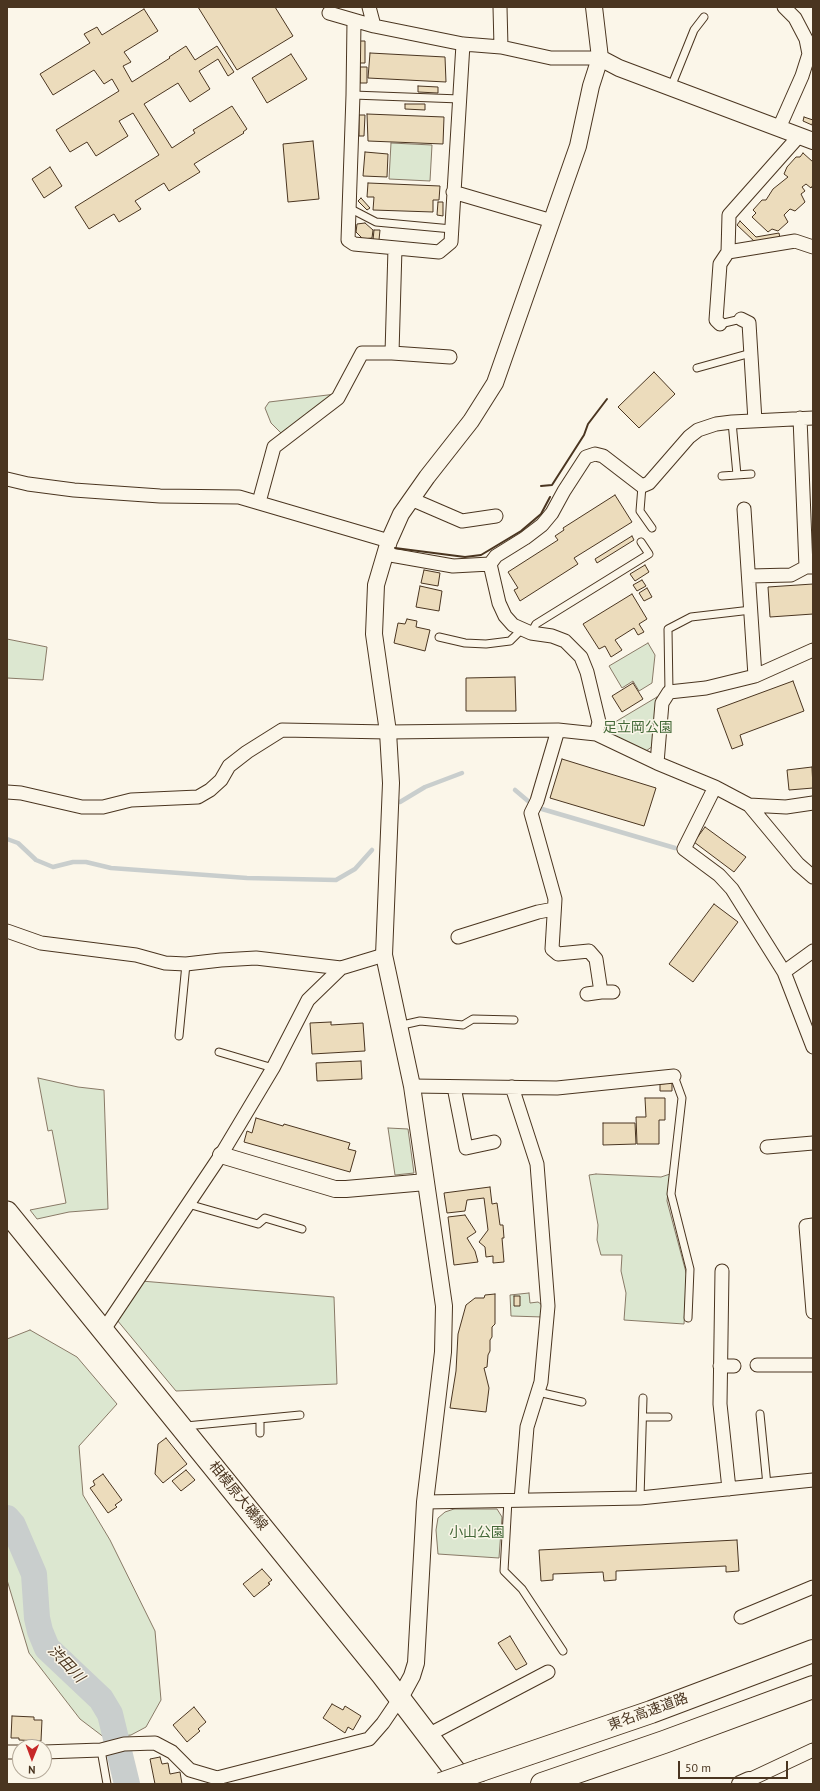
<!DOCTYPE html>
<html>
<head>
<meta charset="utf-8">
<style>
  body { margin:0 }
  #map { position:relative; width:820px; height:1791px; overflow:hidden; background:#fbf6e9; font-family:"PT Sans",sans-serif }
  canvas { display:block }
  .frame { position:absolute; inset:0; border:8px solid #4a3520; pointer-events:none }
  .north { position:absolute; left:12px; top:1739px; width:40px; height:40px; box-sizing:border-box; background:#fbf6e9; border:1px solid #b4a999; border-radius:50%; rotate:181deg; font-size:11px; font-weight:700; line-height:16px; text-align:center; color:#4a3520 }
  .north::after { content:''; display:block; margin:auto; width:14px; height:18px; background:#c62828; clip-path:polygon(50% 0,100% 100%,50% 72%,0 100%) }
  .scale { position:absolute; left:678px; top:1761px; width:110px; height:18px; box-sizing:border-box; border:2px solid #4a3520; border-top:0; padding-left:5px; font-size:12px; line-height:14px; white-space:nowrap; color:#4a3520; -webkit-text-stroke:3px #fbf6e9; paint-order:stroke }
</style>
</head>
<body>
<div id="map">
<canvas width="820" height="1791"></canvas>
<div class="frame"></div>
<div class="north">N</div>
<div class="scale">50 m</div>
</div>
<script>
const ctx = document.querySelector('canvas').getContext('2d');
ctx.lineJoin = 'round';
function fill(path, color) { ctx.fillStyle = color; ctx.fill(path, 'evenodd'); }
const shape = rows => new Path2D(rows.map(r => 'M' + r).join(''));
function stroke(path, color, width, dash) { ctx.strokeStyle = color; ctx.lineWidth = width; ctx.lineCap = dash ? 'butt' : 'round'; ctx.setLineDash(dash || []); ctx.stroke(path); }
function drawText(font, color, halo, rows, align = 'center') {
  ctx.font = font + ' "PT Sans","Noto Sans JP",sans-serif'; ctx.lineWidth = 3; ctx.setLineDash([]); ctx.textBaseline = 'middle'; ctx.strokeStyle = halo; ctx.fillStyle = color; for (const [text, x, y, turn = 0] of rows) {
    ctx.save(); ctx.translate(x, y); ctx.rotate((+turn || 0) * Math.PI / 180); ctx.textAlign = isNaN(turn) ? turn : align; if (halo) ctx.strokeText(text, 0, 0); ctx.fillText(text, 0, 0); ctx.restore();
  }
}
const green = shape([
  [391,143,432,145,430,181,389,179,391,143],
  [336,394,285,437,271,423,265,408,269,402,336,394],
  [7,639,47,647,43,680,7,678,7,639],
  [648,643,655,655,652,683,639,691,633,681,622,688,609,666,648,643],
  [657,697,653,746,646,751,604,731,605,728,657,697],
  [38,1078,78,1087,104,1090,108,1209,69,1212,37,1219,30,1210,66,1203,52,1130,48,1131,38,1078],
  [388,1128,408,1129,414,1173,395,1175,388,1128],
  [596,1174,661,1177,670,1174,667,1201,687,1276,684,1324,624,1320,626,1293,621,1271,622,1255,601,1255,597,1240,598,1225,589,1175,596,1174],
  [141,1281,334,1297,337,1384,176,1391,117,1320,141,1281],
  [529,1293,530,1303,538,1302,541,1304,543,1317,511,1316,510,1295,529,1293],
  [30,1330,77,1357,117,1404,79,1446,83,1495,110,1540,155,1631,161,1700,146,1727,131,1735,105,1738,80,1719,29,1653,7,1580,7,1339,30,1330],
  [454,1509,497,1509,502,1517,499,1558,438,1554,436,1530,438,1518,445,1512,454,1509]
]);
fill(green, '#dce7d0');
stroke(green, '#887966', 1);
stroke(shape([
  [515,790,528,801],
  [400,802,425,787,462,773],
  [542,809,675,848],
  [7,839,18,843,36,860,53,867,73,862,86,862,111,868,247,878,336,880,355,869,372,850]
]), '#c9cecd', 4.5);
stroke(shape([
  [7,1518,13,1525,34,1574,37,1618,40,1631,47,1648,101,1699,110,1714,127,1784]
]), '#c9cecd', 26);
const building = shape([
  [198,7,275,7,293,36,237,70,198,7],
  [144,9,158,31,124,52,131,62,123,66,132,82,170,58,169,57,186,46,195,60,217,46,234,72,228,76,218,59,199,71,210,89,190,102,178,83,144,104,172,148,195,133,193,130,232,106,247,129,243,132,244,133,194,164,200,172,169,191,164,183,135,201,141,209,119,222,114,214,89,229,75,207,159,155,133,113,119,121,128,136,96,156,87,142,70,152,56,130,119,91,112,79,104,84,94,70,53,95,40,74,90,43,84,34,97,27,102,35,144,9],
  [359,41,365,41,365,63,359,63,359,41],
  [370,53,445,57,446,82,368,78,370,53],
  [291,54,307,79,267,103,252,78,291,54],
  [360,67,367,67,367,83,360,83,360,67],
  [418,86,438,87,438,93,418,92,418,86],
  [405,104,425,104,425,110,405,109,405,104],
  [367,114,444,117,443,144,368,141,367,114],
  [359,115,365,115,364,136,359,136,359,115],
  [804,117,813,120,812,125,803,121,804,117],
  [313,141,319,199,288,202,283,144,313,141],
  [365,152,388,154,387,177,363,176,365,152],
  [803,153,813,162,813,185,811,188,806,184,802,187,805,191,801,194,805,202,795,211,790,209,784,215,788,222,778,231,772,229,768,232,752,217,756,213,753,210,762,200,766,200,773,189,788,177,784,174,787,167,796,157,800,157,803,153],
  [50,167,62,186,44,198,32,179,50,167],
  [368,183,440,186,439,200,433,200,433,212,373,210,374,197,367,197,368,183],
  [361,198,370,208,367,210,358,201,361,198],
  [438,202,443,202,443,216,437,215,438,202],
  [740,221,756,237,779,233,780,238,755,242,737,225,740,221],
  [365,223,373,230,372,238,363,239,356,232,357,224,365,223],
  [374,230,380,230,379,240,373,240,374,230],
  [654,372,675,394,639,428,618,407,654,372],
  [615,495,632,522,574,558,578,564,520,601,514,590,518,588,508,572,558,540,555,536,564,530,563,528,615,495],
  [632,536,634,540,597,563,595,559,632,536],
  [645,565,649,572,635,581,630,574,645,565],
  [424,570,440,573,438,586,421,583,424,570],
  [642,580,646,586,637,591,633,585,642,580],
  [813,584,813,614,770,617,768,587,813,584],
  [420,586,442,591,439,611,416,607,420,586],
  [647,588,652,597,644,601,639,593,647,588],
  [632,594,647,619,639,624,644,632,638,635,634,628,615,640,622,650,611,657,605,646,599,649,583,624,632,594],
  [407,619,417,621,416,627,430,630,425,651,394,643,398,623,405,624,407,619],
  [515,677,516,711,466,711,466,678,515,677],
  [793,681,804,711,740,735,743,745,732,749,717,709,793,681],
  [633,683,643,699,622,712,612,696,633,683],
  [562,759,656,788,644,826,550,798,562,759],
  [812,767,813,788,789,790,787,770,812,767],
  [705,827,746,857,734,872,694,842,705,827],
  [714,904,738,922,693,982,669,964,714,904],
  [331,1022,331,1025,363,1023,365,1051,312,1054,310,1023,331,1022],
  [361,1061,362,1079,317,1081,316,1063,361,1061],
  [672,1083,672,1091,660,1091,660,1084,672,1083],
  [645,1098,665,1098,665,1120,659,1120,659,1144,637,1144,636,1117,646,1117,645,1098],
  [256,1118,283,1126,284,1124,350,1143,348,1149,356,1151,350,1172,244,1142,247,1131,252,1133,256,1118],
  [603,1123,635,1123,636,1144,603,1145,603,1123],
  [490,1187,492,1204,497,1203,500,1225,503,1225,504,1238,502,1238,504,1262,493,1263,493,1256,486,1257,485,1247,479,1242,488,1230,484,1198,467,1200,465,1211,447,1213,444,1193,490,1187],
  [465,1215,476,1232,467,1238,475,1251,478,1262,454,1265,448,1217,465,1215],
  [495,1294,495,1324,492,1327,492,1337,490,1340,490,1351,488,1355,487,1367,484,1368,489,1388,486,1412,450,1408,456,1371,458,1334,466,1305,475,1298,484,1298,485,1295,495,1294],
  [514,1296,520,1296,520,1306,514,1306,514,1296],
  [166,1438,187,1464,163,1483,155,1474,158,1444,166,1438],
  [186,1470,195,1480,181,1491,172,1481,186,1470],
  [103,1474,122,1500,115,1505,117,1507,108,1513,90,1488,95,1485,93,1481,103,1474],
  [737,1540,739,1571,726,1572,726,1566,616,1571,616,1580,604,1581,603,1572,553,1574,553,1580,541,1581,539,1550,737,1540],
  [262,1569,272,1580,268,1583,270,1584,254,1597,243,1584,262,1569],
  [510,1636,527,1664,516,1670,498,1643,510,1636],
  [332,1704,343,1710,345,1706,361,1716,353,1730,348,1727,345,1733,323,1718,332,1704],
  [194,1707,206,1722,198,1729,200,1731,187,1742,173,1725,194,1707],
  [12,1716,34,1717,34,1720,42,1720,41,1741,19,1740,19,1738,11,1738,12,1716],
  [160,1757,162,1764,168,1763,170,1774,180,1772,182,1784,155,1784,150,1759,160,1757]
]);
fill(building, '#ecdcbc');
stroke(building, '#4a3520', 1);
const service = shape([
  [671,87,694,30,704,17],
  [353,95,460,99],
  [349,208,376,222,452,229],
  [720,324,741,319],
  [697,368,751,353],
  [732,422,737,475],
  [722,476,751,474],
  [642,486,640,511,652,528],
  [531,633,536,624,649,554,641,542],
  [439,637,465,643,486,644,510,641,521,630],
  [669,692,668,629,691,617,751,610],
  [398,1026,420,1021,463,1025,473,1019,514,1020],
  [179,1036,186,964],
  [219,1052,273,1068],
  [674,1076,682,1098,671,1194,690,1269,688,1318],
  [188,1204,258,1224,265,1218,302,1229],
  [538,1392,582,1402],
  [760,1414,767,1485],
  [643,1417,668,1417],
  [260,1419,260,1433],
  [186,1426,300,1415],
  [640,1498,643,1398],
  [508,1500,504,1571,522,1589,563,1651],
  [101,1750,107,1784]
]);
const minor = shape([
  [369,7,374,26],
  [500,7,501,47],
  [329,13,374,26,463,44,501,47,551,58,600,58],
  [354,21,353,95,348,240,354,244,439,252,451,242,463,44],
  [779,128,802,76,809,54,806,39,795,18,784,7],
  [799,136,729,215,728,252,795,241,813,247],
  [453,192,552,221],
  [741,319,749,323,755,421],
  [720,324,716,320,720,264,728,252],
  [392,353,395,248],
  [800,418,806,567],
  [7,479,28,484,74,490,160,496,239,497,389,541],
  [411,499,462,521,496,516],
  [259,502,274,447,338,398,362,353,392,353,450,357],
  [744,509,755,676],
  [385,554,453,566,490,564],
  [750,576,791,575,806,567,813,567],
  [558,730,537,801,531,813,555,899,552,949,558,954,589,951,596,959,601,992,613,992],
  [596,734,599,722,587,672,581,657,565,641,552,636,531,633,513,625,505,616,499,603,490,564,496,556,525,538,542,525,552,513,564,491,586,457,595,454,603,456,642,486,649,483,689,437,698,430,716,424,732,422,813,418],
  [657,763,662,703,669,692,706,688,755,676,813,650],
  [715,787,684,849,719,875,732,889,784,972,813,1047],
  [7,792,21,793,82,807,103,807,131,800,198,797,210,790,221,780,229,766,247,752,282,730,388,732,558,730,596,734,657,763,715,787,749,805,786,807,813,803],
  [749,805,798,864,813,877],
  [7,931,41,943,136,955,165,963,186,964,221,960,256,958,341,968],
  [458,937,538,912,554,909],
  [784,972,813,951],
  [587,994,601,992],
  [412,1086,557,1088,674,1076],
  [454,1087,466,1148,494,1142],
  [512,1087,537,1164,548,1306,541,1382,527,1427,521,1500],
  [767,1147,813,1143],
  [813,1225,806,1226,813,1312],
  [722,1271,720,1404,729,1489],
  [103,1331,221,1155,273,1068,308,1000,341,968,384,955],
  [757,1365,813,1365],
  [720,1366,734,1366],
  [425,1502,640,1498,813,1480],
  [741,1617,813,1587],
  [428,1735,548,1672],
  [7,1752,20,1752],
  [44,1752,101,1750,124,1744,155,1743,172,1752,190,1770,217,1778,369,1739,383,1723,400,1698],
  [749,1780,813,1750]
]);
const tertiary = shape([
  [600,58,619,68,813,141],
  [221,1155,335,1189,346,1189,426,1182],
  [400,1698,412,1676,416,1663,425,1502,443,1352,444,1306,412,1086,384,955,391,783,388,732,374,634,376,585,389,541,401,514,427,477,471,421,495,383,578,146,591,86,600,58,594,7],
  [740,1784,749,1780]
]);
const primary = shape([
  [7,1212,382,1675,465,1784]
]);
const motorway = shape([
  [481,1770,651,1712,813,1651],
  [542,1784,664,1742,813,1687]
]);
stroke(service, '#4a3520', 9);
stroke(minor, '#4a3520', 15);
stroke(tertiary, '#4a3520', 18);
stroke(primary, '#4a3520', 23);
stroke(motorway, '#4a3520', 24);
stroke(service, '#fbf6e9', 7);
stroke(minor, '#fbf6e9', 13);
stroke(tertiary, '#fbf6e9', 16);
stroke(primary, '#fbf6e9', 21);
stroke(motorway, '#fbf6e9', 22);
const motorwayBridge = shape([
  [441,1784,481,1770]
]);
stroke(motorwayBridge, '#4a3520', 24, []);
stroke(motorwayBridge, '#fbf6e9', 22);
stroke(shape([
  [541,486,552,485,584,435,588,424,607,399],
  [395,548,465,557,481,555,521,531,541,514,550,497]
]), '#4a3520', 2);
drawText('14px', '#436837', '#fbf6e9', [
  ["足立岡公園",638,728],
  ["小山公園",477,1533]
]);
drawText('14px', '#4a3520', '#fbf6e9', [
  ["相模原大磯線",238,1496,51],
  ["東名高速道路",648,1712,-20]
]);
drawText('italic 15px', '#4a3520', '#fbf6e9', [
  ["渋田川",66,1664,46]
]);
</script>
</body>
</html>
